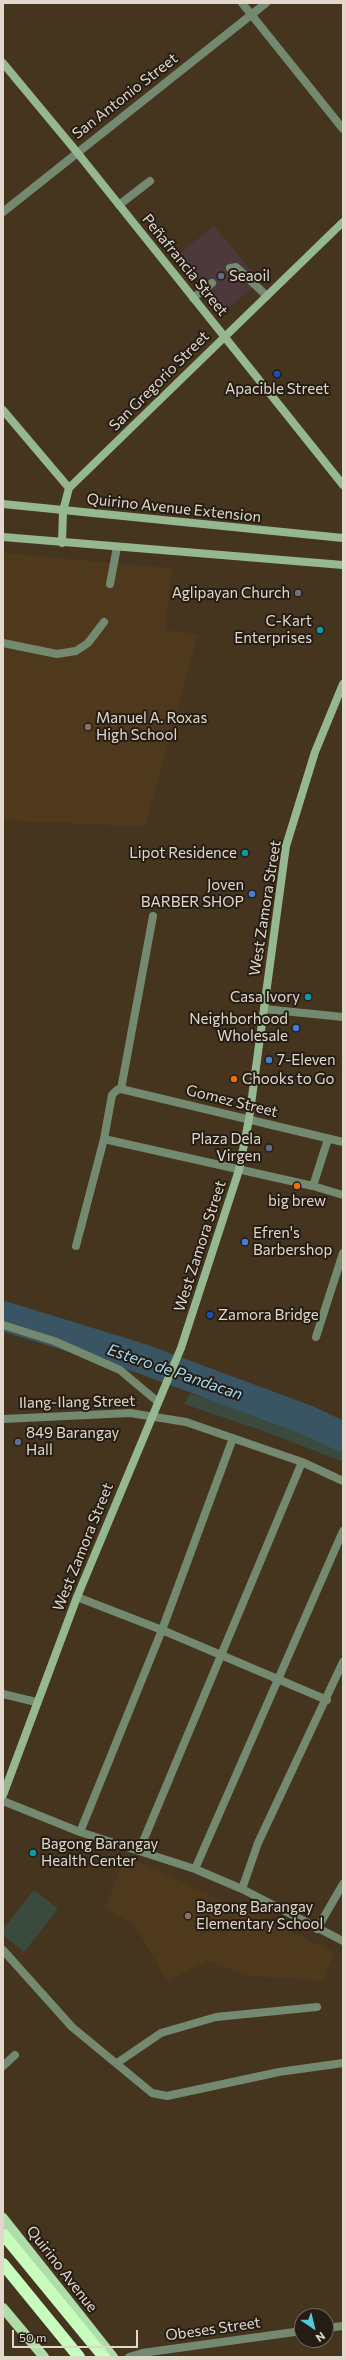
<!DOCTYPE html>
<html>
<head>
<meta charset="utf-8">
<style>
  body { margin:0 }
  #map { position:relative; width:346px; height:2360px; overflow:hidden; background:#45341e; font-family:Commissioner,sans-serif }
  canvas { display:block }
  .frame { position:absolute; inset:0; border:4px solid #e1d7ca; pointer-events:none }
  .north { position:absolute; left:294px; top:2308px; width:40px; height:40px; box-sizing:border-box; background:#251d13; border:1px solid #70675c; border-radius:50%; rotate:145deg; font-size:11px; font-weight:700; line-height:16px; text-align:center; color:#e1d7ca }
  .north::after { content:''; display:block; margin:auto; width:14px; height:18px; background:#53cadc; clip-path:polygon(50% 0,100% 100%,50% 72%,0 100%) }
  .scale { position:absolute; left:12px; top:2330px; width:126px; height:18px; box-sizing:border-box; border:2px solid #e1d7ca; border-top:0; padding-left:5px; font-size:12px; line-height:14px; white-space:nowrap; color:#e1d7ca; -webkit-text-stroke:3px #251d13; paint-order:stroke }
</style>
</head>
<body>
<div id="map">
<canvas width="346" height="2360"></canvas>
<div class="frame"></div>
<div class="north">N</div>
<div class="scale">50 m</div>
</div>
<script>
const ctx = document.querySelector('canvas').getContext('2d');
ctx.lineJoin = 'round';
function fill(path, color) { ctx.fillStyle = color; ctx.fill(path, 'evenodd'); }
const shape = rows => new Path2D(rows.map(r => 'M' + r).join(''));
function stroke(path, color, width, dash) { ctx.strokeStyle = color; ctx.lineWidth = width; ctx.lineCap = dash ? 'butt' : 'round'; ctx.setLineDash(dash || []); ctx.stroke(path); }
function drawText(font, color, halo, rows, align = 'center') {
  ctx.font = font + ' Commissioner,sans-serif'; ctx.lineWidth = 4; ctx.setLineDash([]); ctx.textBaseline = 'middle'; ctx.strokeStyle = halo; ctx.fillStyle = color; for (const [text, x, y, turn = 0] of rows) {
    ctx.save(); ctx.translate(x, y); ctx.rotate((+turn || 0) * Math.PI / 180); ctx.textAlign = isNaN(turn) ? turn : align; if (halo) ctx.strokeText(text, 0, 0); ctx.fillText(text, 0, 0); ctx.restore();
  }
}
fill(shape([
  [214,226,260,281,225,311,178,255]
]), '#4d383c');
fill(shape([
  [3,553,172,568,165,630,198,634,145,827,3,820],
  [125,1856,335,1952,322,1981,246,1976,207,1960,167,1981,134,1924,105,1908]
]), '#4e391c');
fill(shape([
  [190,1394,248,1409,343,1449,343,1462,269,1433,184,1404],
  [34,1890,58,1909,24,1952,3,1935,3,1929]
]), '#3a4a3f');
stroke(shape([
  [3,1316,140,1358,307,1420,343,1437]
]), '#395462', 30);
stroke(shape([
  [119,205,150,181],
  [230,268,236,267,267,296],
  [193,298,212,283],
  [110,584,117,547],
  [3,643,57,654,76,651,88,643,104,622],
  [264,1009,343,1017],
  [121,1089,153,916],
  [313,1186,328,1139],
  [316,1337,343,1253],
  [3,1950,11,1959]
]), '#748a70', 8);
stroke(shape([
  [242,3,343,129],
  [3,212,266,3],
  [104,1139,313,1186,343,1195],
  [76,1246,104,1139,112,1095,117,1090,121,1089,343,1142],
  [3,1325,54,1341,120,1370,158,1402],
  [3,1419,130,1413,186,1422,302,1462,343,1481],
  [77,1597,162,1630,327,1700],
  [3,1694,36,1702],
  [3,1801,80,1832,195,1869,242,1889,343,1941],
  [80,1832,162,1630,233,1438],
  [139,1851,302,1462],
  [195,1869,343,1531],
  [242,1889,258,1843,343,1662],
  [317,1929,343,1884],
  [11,1959,72,2027,152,2093,167,2096,279,2072,343,2063],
  [117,2063,161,2033,216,2017,317,2007],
  [3,2066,15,2055],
  [326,2328,343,2326],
  [129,2357,142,2353,302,2331]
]), '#748a70', 8);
stroke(shape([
  [3,63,76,151,343,485],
  [3,410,69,488],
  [3,504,343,538],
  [3,537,343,565],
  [62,543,63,511,69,488,343,222],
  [3,1795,77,1597,181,1348,239,1170,249,1119,286,846,315,752,343,684]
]), '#96b890', 8);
stroke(shape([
  [3,2218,113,2357],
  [3,2308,44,2357]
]), '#afdca8', 10);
stroke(shape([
  [3,2234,104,2357],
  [3,2264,79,2357]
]), '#c7fcbd', 12);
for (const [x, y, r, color] of [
  [221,276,4,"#5c6f8a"],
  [277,374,4,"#1a4fb4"],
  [298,593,4,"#6b7280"],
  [320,630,4,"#0f9aa8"],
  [88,727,4,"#8d6e63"],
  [245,853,4,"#0f9aa8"],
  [252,894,4,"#3f7fe0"],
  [308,997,4,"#0f9aa8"],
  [296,1028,4,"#3f7fe0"],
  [269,1060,4,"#3f7fe0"],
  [234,1079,4,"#e8710a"],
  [269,1148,4,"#5c6f8a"],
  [297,1186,4,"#e8710a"],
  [245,1242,4,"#3f7fe0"],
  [210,1315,4,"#1a4fb4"],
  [18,1442,4,"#5c6f8a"],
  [33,1853,4,"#0f9aa8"],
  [188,1916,4,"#8d6e63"]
]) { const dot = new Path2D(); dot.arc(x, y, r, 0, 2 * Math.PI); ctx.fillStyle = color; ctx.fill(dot); stroke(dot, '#251d13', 1.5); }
drawText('15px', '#e1d7ca', '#251d13', [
  ["San Antonio Street",125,96,-38],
  ["Peñafrancia Street",185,265,51],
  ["San Gregorio Street",159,381,-45],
  ["Quirino Avenue Extension",174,508,6],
  ["West Zamora Street",265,908,-81],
  ["Gomez Street",232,1101,14],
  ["West Zamora Street",200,1246,-72],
  ["Ilang-Ilang Street",77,1402,-1],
  ["West Zamora Street",83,1547,-68],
  ["Quirino Avenue",62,2269,52],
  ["Obeses Street",213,2329,-8]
]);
drawText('15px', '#e1d7ca', '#251d13', [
  ["Seaoil",229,276],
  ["Apacible Street",277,389,"center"],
  ["Aglipayan Church",290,593,"right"],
  ["C-Kart",312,621,"right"],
  ["Enterprises",312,638,"right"],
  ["Manuel A. Roxas",96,718],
  ["High School",96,735],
  ["Lipot Residence",237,853,"right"],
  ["Joven",244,885,"right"],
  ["BARBER SHOP",244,902,"right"],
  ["Casa Ivory",300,997,"right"],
  ["Neighborhood",288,1019,"right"],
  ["Wholesale",288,1036,"right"],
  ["7-Eleven",277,1060],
  ["Chooks to Go",242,1079],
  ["Plaza Dela",261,1139,"right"],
  ["Virgen",261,1156,"right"],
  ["big brew",297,1201,"center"],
  ["Efren's",253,1233],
  ["Barbershop",253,1250],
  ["Zamora Bridge",218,1315],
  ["849 Barangay",26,1433],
  ["Hall",26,1450],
  ["Bagong Barangay",41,1844],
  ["Health Center",41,1861],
  ["Bagong Barangay",196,1907],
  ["Elementary School",196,1924]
], 'left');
drawText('italic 16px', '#a1d9f6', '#251d13', [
  ["Estero de Pandacan",175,1372,19]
]);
</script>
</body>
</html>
